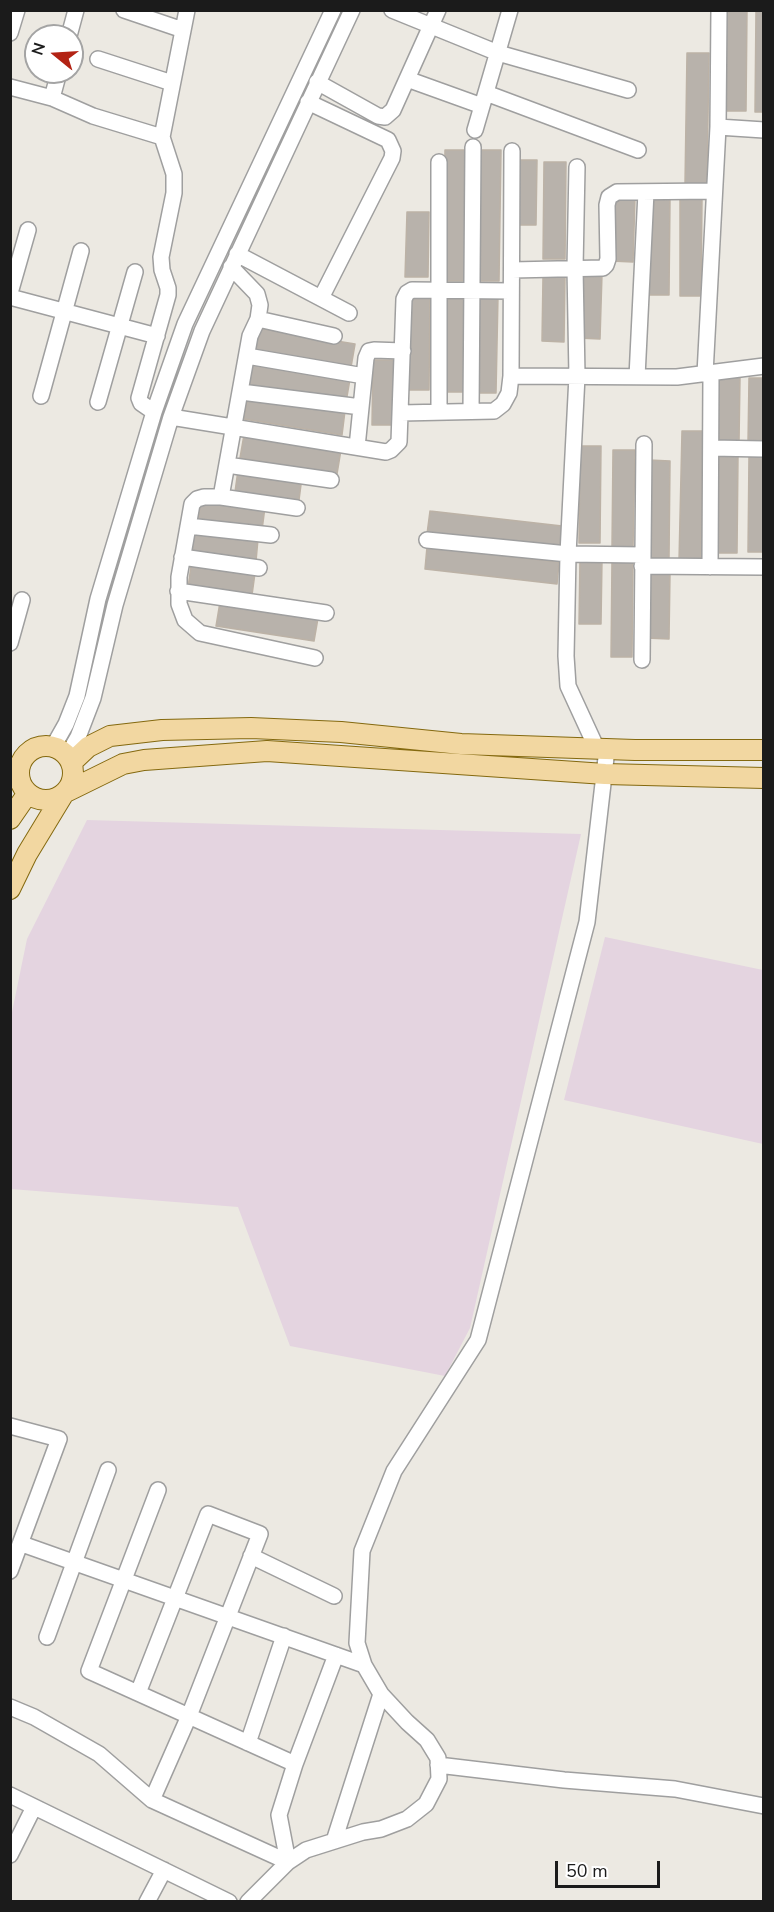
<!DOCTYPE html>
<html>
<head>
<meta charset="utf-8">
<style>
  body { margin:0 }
  #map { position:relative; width:774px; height:1912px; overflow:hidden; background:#ece9e2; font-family:"Nunito Sans",sans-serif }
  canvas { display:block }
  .frame { position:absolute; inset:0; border:12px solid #1b1b1b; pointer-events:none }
  .north { position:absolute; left:24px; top:24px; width:60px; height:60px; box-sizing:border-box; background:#fff; border:2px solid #a4a4a4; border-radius:50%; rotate:288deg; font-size:16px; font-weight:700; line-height:24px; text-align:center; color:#1b1b1b }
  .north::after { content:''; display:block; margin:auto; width:21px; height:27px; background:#b32314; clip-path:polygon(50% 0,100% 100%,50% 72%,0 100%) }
  .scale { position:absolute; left:555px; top:1861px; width:105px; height:27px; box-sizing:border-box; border:3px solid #1b1b1b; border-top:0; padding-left:8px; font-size:18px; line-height:21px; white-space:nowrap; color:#1b1b1b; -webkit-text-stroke:4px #fff; paint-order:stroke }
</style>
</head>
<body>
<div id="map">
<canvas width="774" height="1912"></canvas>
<div class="frame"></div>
<div class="north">N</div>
<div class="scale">50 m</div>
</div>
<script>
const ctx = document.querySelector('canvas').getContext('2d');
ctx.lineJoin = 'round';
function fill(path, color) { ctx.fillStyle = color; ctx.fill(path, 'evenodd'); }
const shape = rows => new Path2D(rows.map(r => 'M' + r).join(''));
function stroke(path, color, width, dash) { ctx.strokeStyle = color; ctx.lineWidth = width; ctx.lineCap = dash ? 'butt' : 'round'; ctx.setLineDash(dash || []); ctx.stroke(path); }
fill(shape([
  [87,820,581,834,470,1328,445,1376,290,1346,238,1207,11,1189,11,1017,27,939],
  [605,937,763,970,763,1144,564,1100]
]), '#e4d4e0');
const building = shape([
  [725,10,747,10,746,111,724,111,725,10],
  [756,10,764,10,764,112,755,112,756,10],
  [687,53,709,53,707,184,685,184,687,53],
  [445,150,467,150,465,281,443,281,445,150],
  [479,150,501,150,499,281,477,281,479,150],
  [515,160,537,160,536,225,514,225,515,160],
  [544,162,566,162,565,259,543,259,544,162],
  [612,196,635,197,633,262,611,261,612,196],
  [648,198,670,198,669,295,647,295,648,198],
  [680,199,702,199,701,296,680,296,680,199],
  [407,212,429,212,428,277,405,277,407,212],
  [579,273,602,274,600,339,578,338,579,273],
  [543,277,565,277,564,342,542,341,543,277],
  [409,293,430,293,429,390,408,390,409,293],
  [443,294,465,295,464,392,443,392,443,294],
  [476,296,498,296,496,393,475,393,476,296],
  [257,328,355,344,351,367,253,352,257,328],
  [373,360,396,360,394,425,372,425,373,360],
  [253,363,350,379,346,402,249,387,253,363],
  [718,377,740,377,739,442,717,442,718,377],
  [749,378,764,378,764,443,748,443,749,378],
  [248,396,345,411,342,435,244,419,248,396],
  [682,431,703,431,701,562,679,561,682,431],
  [244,435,341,450,337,474,240,458,244,435],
  [580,446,601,446,600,543,579,543,580,446],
  [613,450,635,450,633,547,612,547,613,450],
  [749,455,764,455,764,552,748,552,749,455],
  [717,456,738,456,737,553,716,553,717,456],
  [649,460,670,461,669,558,648,558,649,460],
  [238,470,302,477,299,500,235,492,238,470],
  [201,500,265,507,262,530,198,522,201,500],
  [430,511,562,526,560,548,427,534,430,511],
  [194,531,258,539,256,561,192,553,194,531],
  [427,547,559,562,557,584,425,569,427,547],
  [580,559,602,559,601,624,579,624,580,559],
  [612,560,633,560,632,657,611,657,612,560],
  [191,566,255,573,252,595,188,588,191,566],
  [648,573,670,573,669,639,646,638,648,573],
  [220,602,318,618,314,641,216,626,220,602]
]);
fill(building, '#b8b2ab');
stroke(building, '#bcb2a6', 1.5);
const minor = shape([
  [124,10,183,30],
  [392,10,498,53,628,90],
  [10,33,17,10],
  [69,36,76,10],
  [98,59,172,83],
  [407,79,482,106],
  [317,82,378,116,385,117,393,110,438,10],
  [10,87,52,98,93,116,162,137,187,10],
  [486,93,638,150],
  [52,98,59,72],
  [308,102,388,140,393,151,392,158,321,298],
  [718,127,764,130],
  [475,130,510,10],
  [577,167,575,268,577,376,568,554,566,656,568,686,597,749],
  [237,254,349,313],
  [512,270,603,268,606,265,608,259,607,205,609,197,617,192,714,191],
  [10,293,28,230],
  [10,297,157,336],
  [258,319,334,336],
  [247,356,364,376],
  [705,374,718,127,719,10],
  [511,376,677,377,764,366],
  [637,377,646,192],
  [241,392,361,407],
  [41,396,81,251],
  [98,402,135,272],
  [471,411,473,147],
  [154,412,141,403,139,398,168,295,168,288,162,270,161,257,174,193,174,174,162,137],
  [439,412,439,162],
  [401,413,494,411,503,404,509,393,511,376,512,151],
  [171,417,386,452,391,450,399,442,404,299,407,293,412,290,511,291],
  [357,447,366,358,369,351,374,350,403,351],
  [711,448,764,449],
  [227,465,331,480],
  [221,497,250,336,258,319,260,305,257,294,231,267],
  [297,508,221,497,204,497,197,499,192,504,179,577,179,604,185,620,200,633,315,658],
  [188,526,271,535],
  [427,540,568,554,643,555],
  [182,557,259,568],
  [642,566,764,567],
  [710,567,711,374],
  [178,591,326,613],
  [10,643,22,600],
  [642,660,644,444],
  [53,747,66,724,77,696,98,599,154,412,185,324,333,10],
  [67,756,78,737,93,698,115,605,171,417,202,331,352,10],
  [10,1426,59,1439,10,1571],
  [158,1490,89,1671,295,1764],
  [22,1544,364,1665],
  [251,1556,334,1596],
  [47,1637,108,1470],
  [138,1693,208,1514,260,1534,189,1716,152,1800],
  [10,1707,34,1717,99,1754,152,1800,288,1862],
  [248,1743,284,1636],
  [438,1765,564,1780,675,1789,764,1806],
  [10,1795,229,1902],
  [334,1841,381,1694],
  [10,1855,34,1807],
  [288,1862,279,1815,295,1764,336,1655],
  [147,1902,164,1870],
  [248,1902,288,1862,306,1850,363,1832,381,1829,407,1819,426,1804,439,1779,438,1758,427,1740,407,1722,381,1694,364,1665,357,1643,362,1551,394,1471,478,1340,587,922,607,749]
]);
const major = shape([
  '19 773a27 27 0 1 1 54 0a27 27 0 1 1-54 0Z',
  [71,763,88,747,110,736,162,730,251,728,341,732,461,744,635,750,764,750],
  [10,819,28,793],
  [10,889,27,854,64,793,123,764,144,760,267,751,605,774,764,778]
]);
stroke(minor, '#9f9f9f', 18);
stroke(major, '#84690f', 22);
stroke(minor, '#fff', 15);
stroke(major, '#f2d7a1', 20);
</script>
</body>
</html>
